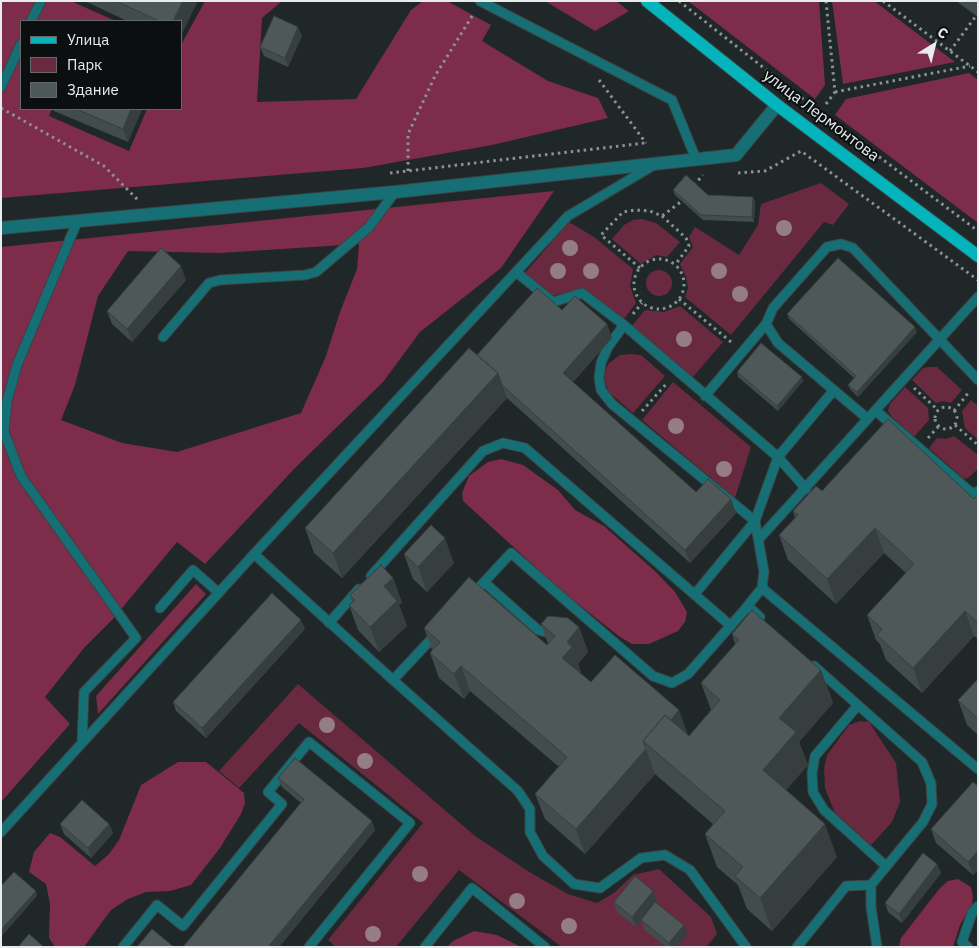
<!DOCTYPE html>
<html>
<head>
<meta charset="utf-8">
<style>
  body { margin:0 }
  #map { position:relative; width:979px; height:948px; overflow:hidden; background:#1f2728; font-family:"IBM Plex Sans",sans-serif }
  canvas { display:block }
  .frame { position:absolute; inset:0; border:2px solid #e7eded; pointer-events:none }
  .legend { position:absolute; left:20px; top:20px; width:162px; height:90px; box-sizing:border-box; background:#0c0f10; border:1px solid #646868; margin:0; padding:6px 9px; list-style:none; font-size:15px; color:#e7eded }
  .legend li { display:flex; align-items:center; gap:10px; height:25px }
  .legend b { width:25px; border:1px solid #646868 }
  .north { position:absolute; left:909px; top:20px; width:50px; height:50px; -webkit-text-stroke:4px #0c0f10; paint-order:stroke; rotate:36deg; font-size:14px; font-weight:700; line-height:20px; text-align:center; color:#e7eded }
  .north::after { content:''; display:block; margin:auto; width:18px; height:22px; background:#e7eded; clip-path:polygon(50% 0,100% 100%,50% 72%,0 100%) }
</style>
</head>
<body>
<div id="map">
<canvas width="979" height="948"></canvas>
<div class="frame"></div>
<ul class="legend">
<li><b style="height:6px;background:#04b4bc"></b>Улица</li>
<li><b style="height:14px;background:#692a3f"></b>Парк</li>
<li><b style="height:14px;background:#4e5858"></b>Здание</li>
</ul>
<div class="north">С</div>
</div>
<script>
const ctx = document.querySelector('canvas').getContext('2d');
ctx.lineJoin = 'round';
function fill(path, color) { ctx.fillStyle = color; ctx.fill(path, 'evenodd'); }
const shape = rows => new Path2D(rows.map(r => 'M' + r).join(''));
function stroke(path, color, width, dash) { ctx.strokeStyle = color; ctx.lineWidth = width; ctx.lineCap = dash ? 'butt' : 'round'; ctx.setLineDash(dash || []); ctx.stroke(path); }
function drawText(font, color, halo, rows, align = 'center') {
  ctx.font = font + ' "IBM Plex Sans",sans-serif'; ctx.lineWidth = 4; ctx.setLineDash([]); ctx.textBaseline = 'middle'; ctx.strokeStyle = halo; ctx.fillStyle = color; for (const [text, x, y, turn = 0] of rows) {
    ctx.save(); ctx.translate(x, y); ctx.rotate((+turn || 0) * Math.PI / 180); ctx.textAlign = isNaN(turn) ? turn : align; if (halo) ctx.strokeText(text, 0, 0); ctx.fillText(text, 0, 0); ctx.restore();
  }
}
fill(shape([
  [821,183,849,204,833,225,824,222,731,335,685,297,688,288,686,277,680,264,693,247,689,237,695,227,739,255,758,225,761,204],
  [642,219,656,223,680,242,667,257,656,255,641,264,612,239,624,225,633,220],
  [569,222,594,237,633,269,630,286,636,303,623,320,579,290,550,296,525,273],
  '646 283a13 13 0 1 1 26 0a13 13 0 1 1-26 0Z',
  [680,306,723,342,692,378,631,327,645,310,664,312],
  [631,354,641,355,665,376,633,413,610,393,606,386,604,374,608,364,620,355],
  [930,367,937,367,962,390,951,403,943,401,936,403,912,380,923,368],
  [673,382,751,447,735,498,642,420],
  [905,387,928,408,929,420,914,437,893,418,888,411,890,404],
  [971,400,978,406,978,440,965,428,962,411],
  [954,436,978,455,978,469,968,478,964,479,929,448,937,438,946,439],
  [298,684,475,836,531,873,568,894,597,903,614,893,633,875,659,869,711,917,717,934,706,947,562,947,459,870,396,947,336,947,328,940,423,823,299,723,239,788,219,771],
  [860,721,869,722,896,763,900,802,892,822,871,845,835,813,825,788,824,768,827,755,849,725]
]), '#692a3f');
fill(shape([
  [1,1,76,1,75,3,116,21,21,21,21,109,52,109,49,116,129,151,147,109,181,109,181,45,205,1,282,1,262,18,257,102,356,99,411,10,423,1,447,1,491,25,482,41,548,81,598,98,608,118,492,145,363,168,1,198],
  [545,1,616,1,629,11,595,31],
  [688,1,819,1,825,85,815,99],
  [832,1,874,1,955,62,843,84],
  [969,73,978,80,978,223,835,115,846,99],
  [554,191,501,268,420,332,383,382,297,466,205,564,177,542,113,619,84,648,45,697,70,724,1,802,1,247],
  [359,244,357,269,340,312,326,356,301,413,177,452,122,443,61,420,75,385,98,296,128,251,220,253],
  [501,459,523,465,558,490,575,510,604,526,656,572,675,592,687,612,685,622,678,631,649,644,632,644,620,637,563,592,463,501,462,493,469,476,488,462],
  [196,584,206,594,98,714,96,696],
  [178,762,206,762,244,793,245,803,241,814,220,848,191,885,170,891,146,892,128,899,111,910,84,947,55,947,49,938,50,904,46,884,29,872,34,852,50,833,60,837,95,866,109,854,119,840,141,785],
  [958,879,971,887,973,896,972,905,960,925,953,947,899,947,901,938,940,888,948,881],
  [474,931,497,935,521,947,447,947,453,941]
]), '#7d2d49');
const service = shape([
  [480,1,672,100,696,159],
  [31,21,41,1],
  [1,87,21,44],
  [77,222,17,365,7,401,4,432,21,476,136,638,84,692,82,743],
  [516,272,553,302,582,293,624,325,778,457,806,489],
  [624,325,608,347,601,363,599,378,601,390,612,404,755,521,764,572,762,588,745,609],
  [163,337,209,283,220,280,305,275,316,272,369,227,395,192],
  [705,396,766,324],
  [876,411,974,495,978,491],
  [868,419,778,343,766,324,773,308,827,247,841,244,853,248,978,380],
  [759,539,978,297],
  [254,554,393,680,437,633],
  [371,576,483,451,503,443,525,448,731,626],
  [484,582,538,630,553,634],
  [762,588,978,769],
  [473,594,511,553,653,676,672,683,688,674,748,606,760,617],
  [695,594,755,521,778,457,834,390],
  [160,608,193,570,219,593],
  [329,623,359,589],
  [814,666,922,762,931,783,932,804,923,822,871,885,871,907,877,947],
  [393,680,518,791,530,809,530,832,543,856,574,884,600,888,641,858,665,855,690,870,746,947],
  [858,705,815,756,812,773,813,792,824,810,886,866],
  [1,832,254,554,568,216,654,165],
  [123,947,157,905,183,926,282,804,268,792,309,742,410,823,309,947],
  [425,947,472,888,545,947],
  [797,947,846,886,871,885],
  [968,947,962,942,972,913,978,906]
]);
const minor = shape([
  [1,228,395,192,736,155,777,105]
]);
const primary = shape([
  [647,1,777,105,978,256]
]);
stroke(service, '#3b4344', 11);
stroke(minor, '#3b4344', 14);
stroke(primary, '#3b4344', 14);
stroke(shape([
  [679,1,826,117,978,231],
  [883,1,978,72],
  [950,51,976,16],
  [599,80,646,143],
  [835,92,970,66],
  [826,104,835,92,826,1],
  [1,108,104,166,138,200],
  [408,171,408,134,435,76,474,13],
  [390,173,645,143],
  [738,173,765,171,801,151,978,280],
  [694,185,703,175],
  [662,216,686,238,689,246,675,265],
  '634 284a25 25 0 1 1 50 0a25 25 0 1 1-50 0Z',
  [640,268,601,235,623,212,635,210,650,211,662,216,682,201],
  [679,299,731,342],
  [633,314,642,303],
  [914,388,938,410],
  '935 418a11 11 0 1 1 22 0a11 11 0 1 1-22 0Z',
  [642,411,668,382],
  [954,411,969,392],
  [955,425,978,445],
  [928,438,938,427]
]), '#8b9292', 3, [2.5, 4]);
stroke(service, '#166f74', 9);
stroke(minor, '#166f74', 12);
stroke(primary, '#04b4bc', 12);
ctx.fillStyle = '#947d84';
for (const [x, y] of [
  [784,228],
  [570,248],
  [558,271],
  [591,271],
  [719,271],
  [740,294],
  [684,339],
  [676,426],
  [724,469],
  [327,725],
  [365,761],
  [420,874],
  [517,901],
  [569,926],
  [373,934]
]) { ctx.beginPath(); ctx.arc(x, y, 8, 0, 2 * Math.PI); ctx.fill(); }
fill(shape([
  [85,1,198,1,181,21,127,21],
  [956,1,978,1,978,17],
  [302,36,288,67,264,56,260,47],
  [53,109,142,109,128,142,54,111],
  [673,190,708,195,753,197,755,202,754,222,703,220,675,195],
  [186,280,132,342,112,324,107,311],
  [562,310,607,324,612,338,573,382,696,492,736,513,690,563,507,398,342,578,314,553,305,528,477,355],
  [787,314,917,332,858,397,850,389,848,385,854,378,789,319],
  [737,372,803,381,778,411,738,377],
  [822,491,974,499,978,494,978,639,974,636,922,693,886,660,880,644,876,640,867,615,906,573,884,553,836,604,788,560,779,535,795,518,793,511],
  [404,554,454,563,427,592,413,579],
  [393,578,402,603,399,605,407,626,379,652,358,630,349,605,352,602,350,595],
  [541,624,579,627,588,652,578,664,581,672,580,673,591,682,689,736,711,710,701,683,735,644,732,634,821,670,833,703,799,742,808,765,786,790,837,857,772,931,747,909,738,885,717,867,705,834,713,824,655,774,585,854,545,819,535,794,559,767,470,691,464,699,439,678,430,653,432,650,424,628,547,645,548,644],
  [305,629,206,738,176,711,173,702],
  [978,679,978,735,967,725,958,700],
  [278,778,375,830,279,947,183,947,301,803,282,787],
  [978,786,978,870,973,875,936,843,931,829],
  [60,824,109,824,113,833,91,858,64,834],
  [937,864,941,873,902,923,888,912,885,903],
  [653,891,657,900,656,902,687,934,677,947,666,947,644,929,641,920,636,927,617,912,614,902]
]), '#434c4c');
fill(shape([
  [183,1,198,1,181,36,181,21,173,21],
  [298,27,302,36,288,67,285,58],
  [131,109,142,109,128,142,123,129],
  [753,197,755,202,754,222,752,217],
  [181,266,186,280,132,342,127,329],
  [607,324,612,338,568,387,563,373],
  [915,327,917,332,858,397,857,392],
  [498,373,507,398,342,578,333,553],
  [802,377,803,381,778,411,777,406],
  [731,499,736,513,690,563,685,550],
  [875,528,884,553,836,604,827,579],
  [445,538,454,563,427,592,418,567],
  [393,578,402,603,399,605,407,626,379,652,370,627,384,586],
  [965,611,974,636,922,693,913,668],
  [301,620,305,629,206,738,202,728],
  [579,627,588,652,578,664,581,672,571,683,562,658,567,642],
  [461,666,470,691,464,699,454,674],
  [821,670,833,703,799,742,808,765,775,803,763,770,779,718],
  [679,710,688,735,649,745],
  [646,749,655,774,585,854,576,829],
  [372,821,375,830,279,947,268,947],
  [109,824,113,833,91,858,88,848],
  [825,824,837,857,772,931,760,898],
  [978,851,978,870,973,875,968,862],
  [937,864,941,873,902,923,899,914],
  [36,891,37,896,1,937,1,930],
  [653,891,657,900,636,927,632,917],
  [684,925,687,934,677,947,671,947,669,943]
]), '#373e3e');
const building = shape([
  [116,1,183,1,173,21,159,21,116,1],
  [274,16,298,27,285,58,260,47,274,16],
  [76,109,131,109,123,129,76,109],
  [686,175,708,195,753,197,752,217,701,215,673,190,686,175],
  [161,248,181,266,127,329,107,311,161,248],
  [838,258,915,327,857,392,848,385,856,376,787,314,838,258],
  [537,288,562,310,575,296,607,324,563,373,696,492,708,479,731,499,685,550,502,385,498,373,477,355,537,288],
  [761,343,802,377,777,406,737,372,761,343],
  [469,348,498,373,333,553,305,528,469,348],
  [888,419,974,499,978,494,978,623,965,611,913,668,877,635,882,629,867,615,914,564,875,528,827,579,779,535,798,515,793,511,816,486,822,491,888,419],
  [431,525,445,538,418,567,404,554,431,525],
  [381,565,393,578,384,586,397,601,370,627,349,605,355,600,350,595,381,565],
  [469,577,547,645,555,636,541,624,548,616,568,618,579,627,567,642,572,647,562,658,591,682,615,655,679,710,671,720,665,715,643,741,646,749,576,829,535,794,567,757,461,666,454,674,430,653,440,642,424,628,469,577],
  [272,593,301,620,202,728,173,702,272,593],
  [752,610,821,670,779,718,796,732,763,770,825,824,760,898,735,876,743,867,705,834,725,811,643,741,665,715,689,736,720,700,701,683,739,640,732,634,752,610],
  [978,679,978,719,958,700,978,679],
  [295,758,372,821,268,947,183,947,304,799,278,778,295,758],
  [973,782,978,786,978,851,968,862,931,829,973,782],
  [82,800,109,824,88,848,60,824,82,800],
  [923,853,937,864,899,914,885,903,923,853],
  [14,872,36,891,1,930,1,886,14,872],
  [635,876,653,891,632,917,614,902,635,876],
  [655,902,684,925,669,943,641,920,655,902],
  [152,929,174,947,137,947,152,929],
  [29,934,44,947,18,947,29,934]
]);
fill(building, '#4e5858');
stroke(building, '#373e3e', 1);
drawText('16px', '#e7eded', '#0c0f10', [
  ["улица Лермонтова",821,116,37]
]);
</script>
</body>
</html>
